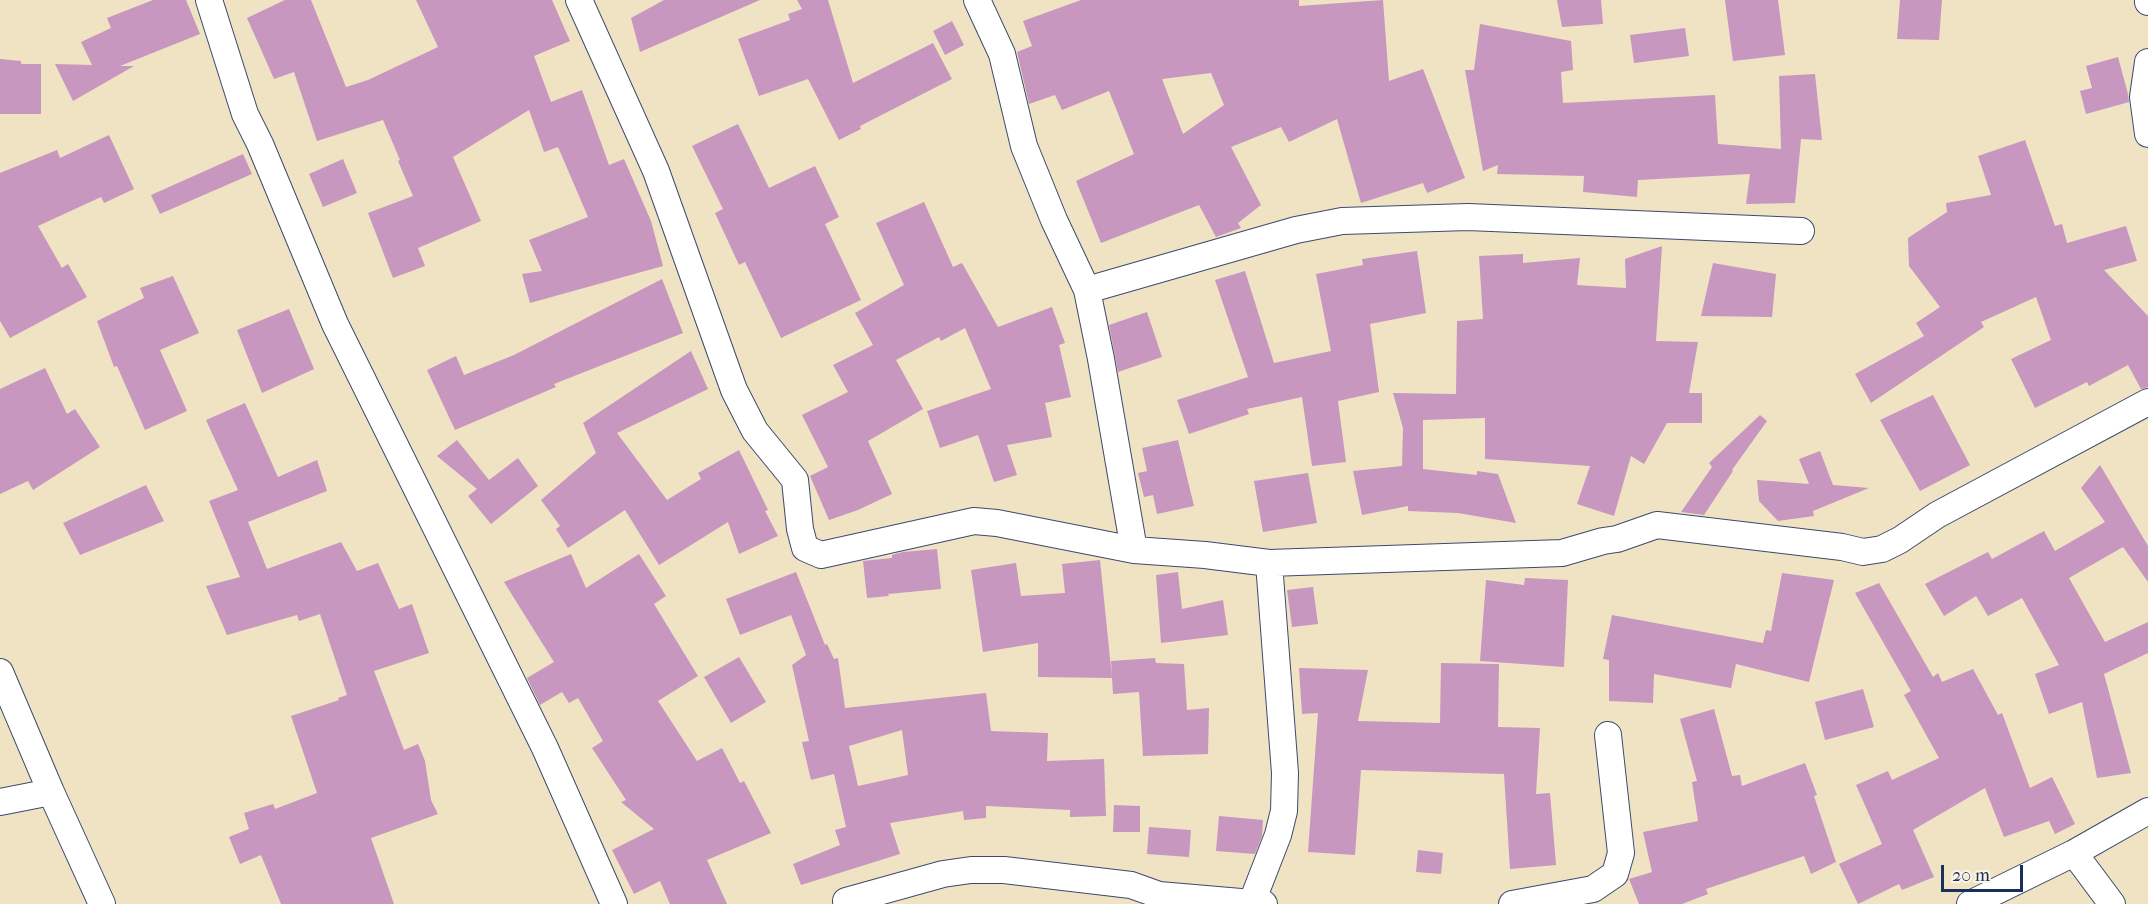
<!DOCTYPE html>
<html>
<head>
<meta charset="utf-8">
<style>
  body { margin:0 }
  #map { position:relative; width:2148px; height:904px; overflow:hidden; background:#efe3c4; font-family:"IM FELL French Canon",serif }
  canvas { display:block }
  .scale { position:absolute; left:1941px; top:865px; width:82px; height:27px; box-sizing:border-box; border:3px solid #1b2f5e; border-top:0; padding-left:8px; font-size:18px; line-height:21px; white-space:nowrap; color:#1b2f5e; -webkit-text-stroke:4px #fcf5e5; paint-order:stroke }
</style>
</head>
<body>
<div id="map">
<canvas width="2148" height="904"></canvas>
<div class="scale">20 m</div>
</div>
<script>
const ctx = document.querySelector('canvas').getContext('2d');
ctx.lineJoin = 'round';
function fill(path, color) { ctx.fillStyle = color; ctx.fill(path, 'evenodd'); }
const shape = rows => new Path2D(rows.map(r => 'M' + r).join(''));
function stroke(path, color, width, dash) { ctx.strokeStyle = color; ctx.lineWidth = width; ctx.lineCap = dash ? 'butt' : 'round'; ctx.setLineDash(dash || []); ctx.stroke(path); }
fill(shape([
  [153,0,186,0,200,34,120,66,134,66,73,101,55,64,92,65,81,42,111,28,107,18],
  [285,0,311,0,346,87,368,80,438,47,416,0,552,0,570,41,534,56,551,102,582,90,609,165,624,159,651,221,663,266,530,303,522,274,542,271,529,240,588,217,558,147,544,152,529,110,453,157,481,221,418,248,425,266,393,278,368,213,413,196,398,161,400,160,383,120,317,141,294,72,274,79,247,18],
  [664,0,760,0,640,52,631,18],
  [797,0,828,0,853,83,933,43,952,79,860,126,861,129,839,140,808,79,759,96,738,39,790,20,788,14,802,9],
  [1081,0,1299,0,1299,6,1383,0,1389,81,1423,69,1465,178,1427,193,1423,183,1361,203,1337,119,1289,142,1281,127,1231,147,1261,205,1238,223,1241,228,1216,237,1199,205,1101,243,1076,181,1134,154,1109,91,1062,110,1055,95,1029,104,1017,52,1032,46,1023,21],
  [1211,73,1224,105,1183,134,1162,79],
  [1557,0,1601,0,1603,24,1562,27],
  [1725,0,1778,0,1785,55,1733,61],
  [1900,0,1942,0,1939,40,1897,39],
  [952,21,964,45,945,55,933,31],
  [1480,24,1571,41,1573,70,1561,72,1563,103,1715,95,1718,144,1781,149,1779,76,1815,74,1822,140,1801,139,1795,203,1746,204,1750,174,1638,180,1637,197,1583,192,1584,176,1497,174,1498,165,1483,171,1465,70,1474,70],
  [1685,28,1689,56,1634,63,1630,35],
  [2118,57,2128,94,2129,102,2086,114,2080,91,2092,88,2086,66],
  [0,59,21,61,21,64,41,64,41,114,0,114],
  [738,124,769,188,815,166,839,217,825,224,861,300,781,338,745,262,739,265,715,213,723,209,692,146],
  [109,135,134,189,104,203,101,197,38,226,62,268,68,264,87,297,10,338,0,321,0,173,57,150,60,158],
  [2025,140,2055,226,2062,224,2067,243,2126,226,2137,261,2104,270,2148,316,2148,387,2141,389,2128,365,2089,386,2087,382,2035,408,2011,359,2051,340,2036,297,1981,322,1984,327,1871,403,1855,374,1924,336,1916,323,1940,307,1909,266,1908,238,1947,212,1946,203,1991,195,1978,156],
  [243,154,252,174,160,214,151,195],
  [343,159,357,193,323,207,309,174],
  [924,202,953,267,962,263,998,327,1052,307,1065,343,1059,345,1071,397,1045,403,1052,437,1007,445,1017,475,994,482,978,435,940,448,927,411,991,389,965,328,941,341,939,337,896,360,923,409,868,441,892,494,858,510,829,520,810,476,828,467,802,415,848,392,833,365,873,345,855,313,904,285,876,223],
  [1662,246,1656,341,1698,342,1689,393,1702,393,1702,423,1667,423,1644,464,1631,456,1614,516,1577,504,1590,466,1485,459,1485,418,1423,420,1423,469,1477,475,1477,471,1498,474,1516,523,1458,513,1408,511,1408,506,1362,515,1353,471,1402,466,1403,428,1393,393,1456,394,1457,321,1483,319,1479,256,1523,254,1523,263,1580,258,1577,285,1626,288,1625,259],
  [1417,251,1426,313,1370,324,1379,392,1338,401,1346,462,1312,466,1302,397,1247,409,1249,414,1189,434,1177,400,1248,377,1215,280,1245,271,1274,363,1331,351,1316,274,1363,265,1362,259],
  [1713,263,1776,274,1772,317,1701,316],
  [173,276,199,333,160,350,187,411,145,430,117,366,114,367,97,321,144,298,140,288],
  [662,279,683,333,554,384,556,387,455,430,427,370,456,356,464,375,514,355],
  [289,309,314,369,262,393,237,330],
  [1147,312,1162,357,1118,372,1109,325],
  [691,351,708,389,617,433,667,500,701,479,698,473,739,450,768,510,765,511,778,536,739,554,728,522,659,565,625,510,568,548,556,529,560,526,541,500,596,453,583,423],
  [45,368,67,414,75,409,100,447,33,490,28,481,0,494,0,389],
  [1933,395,1970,465,1920,491,1880,420],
  [245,403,278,477,317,460,327,491,248,522,267,569,341,542,357,571,378,563,399,609,412,604,429,653,374,671,404,750,418,744,425,761,431,800,438,814,371,838,394,904,281,904,261,855,240,864,229,837,249,829,244,813,273,804,275,809,317,793,291,716,339,700,338,698,347,695,320,614,299,621,297,615,227,635,206,586,240,577,209,501,238,490,206,420],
  [1760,415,1767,421,1732,470,1733,471,1704,515,1681,512,1712,467,1709,463],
  [457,440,489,480,518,458,538,486,491,524,468,496,477,489,437,456],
  [1178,440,1194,506,1157,514,1153,495,1144,497,1138,473,1147,471,1142,448],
  [1820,451,1833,485,1869,488,1813,511,1814,516,1778,521,1759,501,1757,480,1809,484,1799,459],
  [2100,465,2148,546,2148,582,2123,547,2069,578,2105,642,2148,622,2148,653,2104,674,2131,773,2097,778,2082,702,2049,714,2035,674,2059,665,2022,598,1988,616,1976,596,1944,616,1925,584,1988,552,1992,559,2044,531,2055,551,2105,522,2081,488],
  [1308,473,1317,523,1263,532,1254,481],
  [146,485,164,521,80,555,63,523],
  [937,549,941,589,888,594,889,596,867,598,863,561,892,558,892,555,903,552],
  [571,554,586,588,639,554,666,596,654,604,698,676,658,701,697,761,722,748,740,783,744,781,771,833,707,860,727,904,670,904,660,881,634,894,612,850,654,829,621,802,626,800,592,748,603,741,578,698,569,703,562,692,540,705,527,678,554,662,504,582],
  [1100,560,1112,678,1038,677,1038,643,983,652,971,570,1016,563,1021,596,1065,593,1062,564],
  [796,572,825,645,827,644,834,659,838,658,845,708,986,693,991,731,1048,733,1047,761,1104,759,1106,816,1070,817,1070,810,986,806,986,818,964,820,963,811,890,823,900,854,801,885,793,864,840,845,835,830,846,827,834,774,811,780,802,742,809,741,792,665,806,655,791,615,740,635,726,599],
  [902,730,908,775,858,786,849,746],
  [1178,572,1182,609,1223,600,1228,635,1161,643,1156,575],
  [1782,573,1834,580,1809,682,1736,664,1731,688,1654,674,1653,703,1609,701,1609,660,1603,659,1612,615,1763,643,1766,630,1771,631],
  [1525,578,1568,580,1564,667,1480,661,1486,580,1524,585],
  [1879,583,1933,677,1938,673,1942,682,1973,669,1998,715,2002,713,2030,788,2052,777,2075,824,2055,834,2049,821,2004,837,1985,788,1913,830,1934,877,1902,890,1899,884,1858,904,1839,864,1882,844,1856,785,1888,771,1892,780,1939,758,1904,695,1911,691,1855,593],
  [1313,587,1318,624,1292,627,1287,590],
  [739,657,766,702,731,723,704,677],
  [1155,658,1156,663,1184,664,1187,710,1209,708,1208,754,1143,756,1139,692,1113,694,1111,661],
  [1441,663,1499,664,1498,727,1540,728,1536,794,1550,793,1556,865,1510,869,1504,774,1361,770,1355,855,1308,852,1318,713,1302,714,1299,668,1368,670,1358,721,1440,723],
  [1863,689,1874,727,1825,740,1815,702],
  [1714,709,1732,776,1740,775,1742,786,1805,763,1817,795,1814,796,1836,862,1811,874,1804,856,1706,889,1708,894,1682,904,1639,904,1629,879,1652,872,1643,832,1698,821,1692,782,1697,781,1680,719],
  [1114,805,1140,806,1140,832,1113,832],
  [1219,816,1263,820,1262,836,1255,854,1216,851],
  [1149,827,1191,830,1189,857,1147,854],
  [1418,850,1443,853,1441,874,1416,872]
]), '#c797bf');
const minor = shape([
  [209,0,245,114,260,144,335,324,545,748,614,904],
  [579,0,656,171,734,390,755,431,795,480,800,529,805,548,821,555,974,521,997,523,1134,550,1205,555,1269,563,1562,553,1603,541,1617,539,1657,525,1842,547,1863,552,1882,549,1900,540,1937,515,2148,402],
  [977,0,1002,54,1024,146,1054,220,1087,290,1101,359,1134,550],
  [2148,0,2148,2],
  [2148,62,2143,97,2148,134],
  [1087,290,1296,230,1342,221,1468,217,1801,231],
  [0,672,51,792,102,904],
  [0,802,51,792],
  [2074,853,2112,904],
  [846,901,943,874,971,870,1004,870,1131,885,1159,895,1264,904],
  [1252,902,1278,835,1284,811,1285,773,1269,563],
  [1512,904,1593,889,1615,874,1621,853,1608,735],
  [1970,904,2074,853,2148,811]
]);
stroke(minor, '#3b4a6d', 28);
stroke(minor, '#fff', 26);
</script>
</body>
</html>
